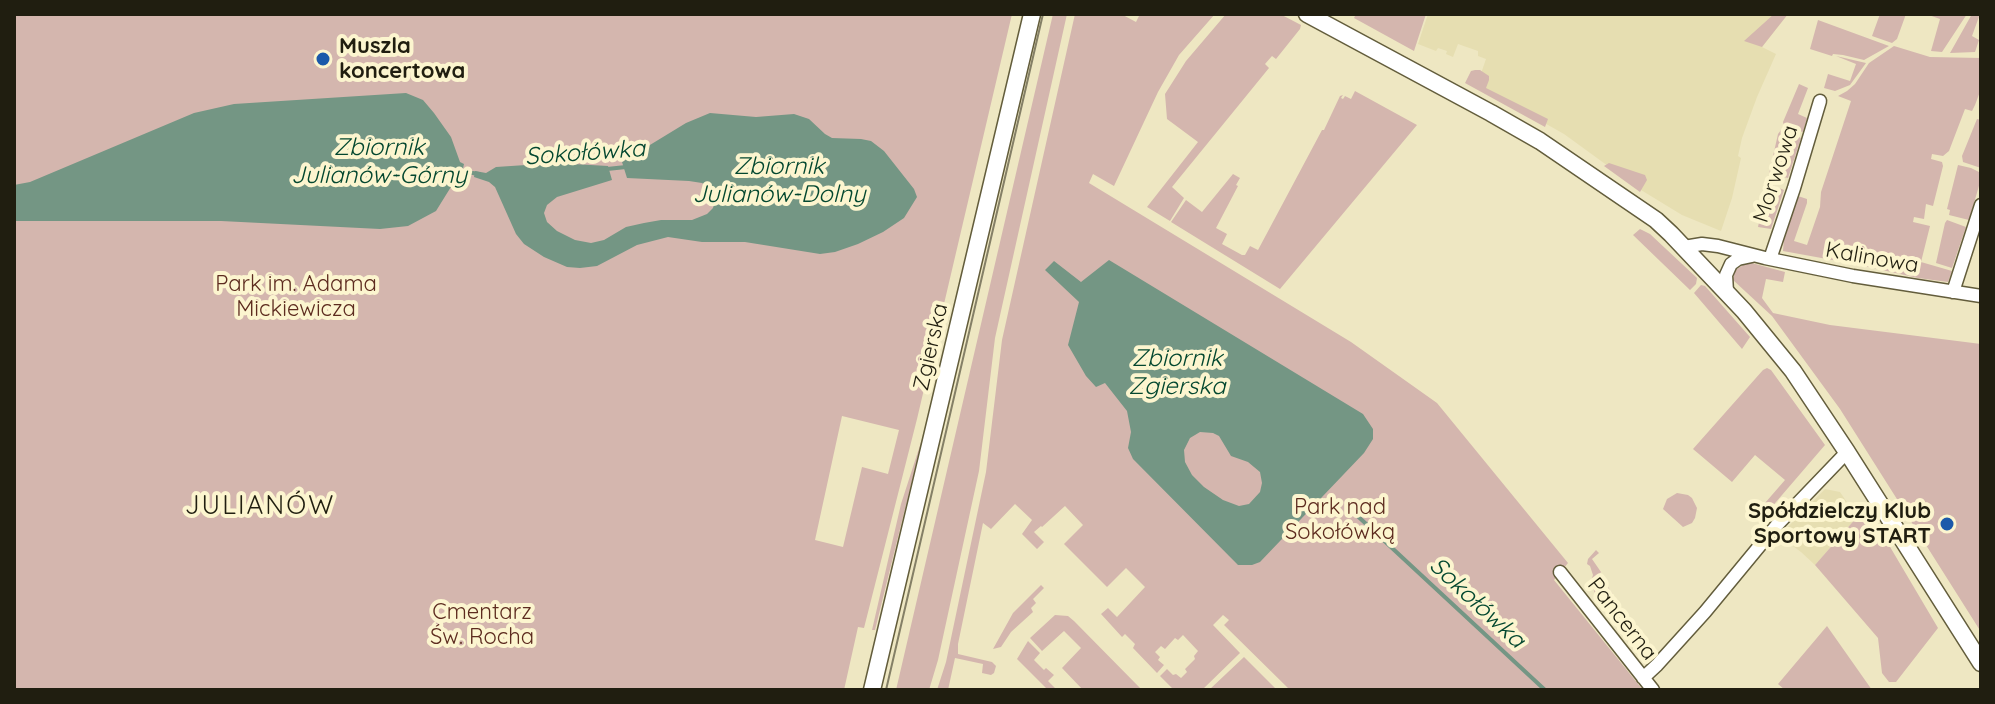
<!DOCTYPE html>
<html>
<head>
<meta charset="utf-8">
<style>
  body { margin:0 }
  #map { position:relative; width:1995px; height:704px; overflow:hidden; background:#eee7c2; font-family:Quicksand,sans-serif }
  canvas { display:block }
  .frame { position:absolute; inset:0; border:16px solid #201e10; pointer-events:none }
</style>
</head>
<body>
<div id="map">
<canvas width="1995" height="704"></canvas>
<div class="frame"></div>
</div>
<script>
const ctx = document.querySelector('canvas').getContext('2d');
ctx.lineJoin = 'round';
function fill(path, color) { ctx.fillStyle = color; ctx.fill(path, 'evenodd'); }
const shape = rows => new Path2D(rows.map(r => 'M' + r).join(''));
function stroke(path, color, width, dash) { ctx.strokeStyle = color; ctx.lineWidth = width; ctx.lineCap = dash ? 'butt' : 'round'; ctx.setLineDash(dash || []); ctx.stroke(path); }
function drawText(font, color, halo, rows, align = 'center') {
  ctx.font = font + ' Quicksand,sans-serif'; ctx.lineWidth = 8; ctx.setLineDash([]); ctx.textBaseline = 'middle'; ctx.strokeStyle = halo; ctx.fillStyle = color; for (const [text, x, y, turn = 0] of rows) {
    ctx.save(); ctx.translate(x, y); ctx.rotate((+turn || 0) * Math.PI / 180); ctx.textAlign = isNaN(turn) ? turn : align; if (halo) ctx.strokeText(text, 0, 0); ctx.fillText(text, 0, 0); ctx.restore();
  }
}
fill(shape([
  [1428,14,1788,14,1762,47,1776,54,1757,97,1742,138,1738,156,1741,158,1732,198,1721,231,1682,215,1641,190,1564,134,1477,85,1486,59,1478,56,1478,51,1458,44,1453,57,1446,54,1447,51,1438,48,1436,51,1418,44],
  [1825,489,1840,492,1857,517,1815,565,1801,552,1786,541,1783,535,1784,531]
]), '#e6deb1');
fill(shape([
  [14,14,1012,14,917,419,864,628,858,627,844,690,14,690],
  [842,416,899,430,888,474,862,467,843,547,815,540],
  [1053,14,1067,14,995,338,979,471,938,660,929,690,896,690],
  [1075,14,1121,14,1136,22,1140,14,1215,14,1179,55,1158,92,1114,186,1093,174,1089,183,1351,342,1437,403,1568,563,1554,580,1643,690,1290,690,1224,625,1229,620,1223,615,1213,625,1240,653,1202,690,1174,690,1160,676,1167,669,1173,675,1176,674,1181,678,1187,672,1185,669,1195,659,1194,656,1198,651,1183,635,1178,640,1175,638,1165,649,1161,646,1155,652,1160,657,1158,660,1164,665,1157,673,1133,648,1135,644,1125,634,1122,637,1101,614,1108,608,1117,617,1145,587,1126,568,1107,587,1064,544,1083,525,1065,506,1042,527,1041,526,1034,532,1044,542,1037,549,1022,534,1032,520,1015,504,991,529,983,523,958,644,958,654,992,662,996,666,994,673,991,675,982,673,983,664,955,658,948,690,937,690,946,662,986,472,1002,340],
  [1226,14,1280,14,1301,25,1300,29,1276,59,1272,56,1265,64,1269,68,1172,187,1184,198,1170,221,1147,207,1198,142,1167,119,1165,94,1186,61],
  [1356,14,1426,14,1414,51,1354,18],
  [1774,14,1788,14,1762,47,1744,41],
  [1880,14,1906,14,1897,39,1892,43,1872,36],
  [1926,14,1967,14,1942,52,1931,51,1940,19],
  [1972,14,1980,14,1972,36,1979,40,1975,52,1950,53],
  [1818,20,1889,46,1864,60,1843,55,1833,54,1832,56,1810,49],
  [1894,46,1930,57,1981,58,1981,89,1975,105,1972,111,1965,109,1949,151,1943,156,1932,154,1931,159,1942,162,1943,166,1933,206,1926,204,1924,219,1914,217,1913,222,1930,226,1921,262,1952,271,1948,282,1918,278,1860,265,1783,251,1784,238,1798,196,1807,199,1807,203,1794,241,1807,245,1820,207,1821,192,1851,101,1838,96,1847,91,1855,84,1869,63],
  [1836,56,1866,63,1850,85,1835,91,1824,88,1828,74,1850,81,1856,64],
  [1475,70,1480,70,1489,76,1489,80,1486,88,1548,119,1545,127,1465,83,1471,71],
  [1799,84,1808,88,1798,114,1807,118,1803,132,1784,127,1783,122],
  [1355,91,1417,125,1280,289,1171,222,1186,200,1202,212,1233,174,1240,178,1236,185,1238,186,1216,228,1227,234,1222,244,1242,255,1245,255,1250,246,1258,250,1322,130,1324,130,1340,96,1343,95,1341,98,1343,99,1345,96,1351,99],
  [1977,119,1981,120,1981,168,1963,162,1962,156],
  [1781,130,1801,138,1788,178,1769,174,1778,134],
  [1609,163,1645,175,1647,180,1640,192,1604,166],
  [1958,165,1971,168,1981,173,1981,179,1969,220,1949,215,1950,210,1947,209],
  [1769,184,1784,190,1771,229,1758,227,1766,187],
  [1947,220,1966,227,1952,268,1936,263,1945,223],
  [1640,229,1650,234,1697,278,1696,284,1690,290,1633,235],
  [1748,262,1785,272,1783,282,1766,279,1762,298,1773,313,1830,325,1981,344,1981,632,1840,409,1772,316,1733,280,1735,270],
  [1701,285,1705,286,1750,337,1742,349,1694,293],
  [1767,368,1771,370,1825,445,1770,509,1765,503,1785,480,1755,455,1732,482,1693,449,1763,370],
  [923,436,875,630,872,630,901,504],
  [1677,493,1688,495,1692,498,1697,508,1695,518,1692,523,1683,527,1663,509,1667,499],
  [1870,513,1938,628,1896,682,1889,682,1882,673,1878,638,1815,565,1857,517],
  [1596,550,1599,553,1592,559,1601,572,1596,578,1607,588,1608,587,1613,594,1605,604,1601,597,1595,594,1591,581,1593,575,1590,566,1587,564,1588,559],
  [1041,585,1044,588,1033,599,1036,603,1031,608,1033,612,1011,632,1001,647,993,649,1013,613],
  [1055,615,1068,616,1074,621,1141,689,1083,690,1062,668,1081,648,1064,631,1042,651,1030,638],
  [1827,626,1872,690,1785,690,1778,684],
  [1028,641,1040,653,1034,660,1044,670,1046,668,1054,675,1048,681,1057,690,1048,690,1017,659],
  [1244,657,1277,690,1209,690]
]), '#d4b6ae');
fill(shape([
  [406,93,423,100,434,113,451,137,460,162,464,164,461,177,454,182,436,211,408,226,380,229,221,221,14,221,14,185,30,182,194,113,234,104],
  [710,113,756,117,794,114,809,119,825,134,832,138,861,139,871,141,884,151,914,189,917,197,904,218,883,232,858,244,835,252,820,254,745,242,702,242,668,237,637,245,597,266,580,268,567,267,544,257,524,244,516,234,495,187,489,182,474,177,475,171,486,173,496,167,556,163,608,166,612,180,557,197,547,205,544,213,547,222,557,231,575,240,591,243,604,240,626,227,644,223,661,220,692,220,707,214,713,208,715,200,714,193,708,187,702,183,689,181,627,178,622,162,686,123],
  [1109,260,1363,414,1373,429,1373,439,1364,453,1260,562,1252,565,1238,565,1133,459,1128,448,1131,432,1127,411,1105,383,1096,387,1086,376,1068,345,1079,302,1045,270,1054,261,1081,282],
  [1200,432,1213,433,1219,436,1231,456,1248,462,1260,472,1262,483,1260,492,1249,504,1239,506,1223,500,1204,487,1192,475,1185,462,1184,450,1190,438]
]), '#749684');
stroke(shape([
  [607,169,626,167],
  [460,171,479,174],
  [1350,509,1545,690]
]), '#749684', 4);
const street = shape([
  [1684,247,1702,244,1718,246,1765,258,1853,276,1981,296],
  [1770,259,1794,188,1820,101],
  [1727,292,1726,275,1731,264,1738,259,1752,256],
  [1953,292,1981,205],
  [1560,572,1653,690],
  [1643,678,1657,665,1705,612,1776,526,1847,452]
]);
const secondary = shape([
  [1307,14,1491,113,1540,141,1656,220,1671,234,1744,311,1793,371,1847,452,1981,663],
  [872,690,1032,14]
]);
stroke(street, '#635d3c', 15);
stroke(secondary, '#635d3c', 19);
stroke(street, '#fff', 12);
stroke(secondary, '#fff', 16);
stroke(shape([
  [886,690,1043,14]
]), '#847f66', 2);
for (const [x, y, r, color] of [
  [323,59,8,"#1b59aa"],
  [1947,524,8,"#1b59aa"]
]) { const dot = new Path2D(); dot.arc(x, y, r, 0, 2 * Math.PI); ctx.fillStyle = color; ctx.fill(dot); stroke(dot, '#fcf5cf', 3); }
drawText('bold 22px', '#201e10', '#fcf5cf', [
  ["Muszla",339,46],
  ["koncertowa",339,71],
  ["Spółdzielczy Klub",1931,511,"right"],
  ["Sportowy START",1931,536,"right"]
], 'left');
drawText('22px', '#201e10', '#fcf5cf', [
  ["Morwowa",1776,174,-72],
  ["Kalinowa",1872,258,10],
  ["Zgierska",931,347,-77],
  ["Pancerna",1622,619,52]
]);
drawText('22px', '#5d2b1f', '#fcf5cf', [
  ["Park im. Adama",296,284],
  ["Mickiewicza",296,309],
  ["Park nad",1340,507],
  ["Sokołówką",1340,532],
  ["Cmentarz",482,612],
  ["Św. Rocha",482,637]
]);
drawText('italic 24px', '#03472f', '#fcf5cf', [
  ["Zbiornik",379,148],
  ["Julianów-Górny",379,176],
  ["Sokołówka",585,153,-4],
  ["Zbiornik",779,167],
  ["Julianów-Dolny",779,195],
  ["Zbiornik",1177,359],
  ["Zgierska",1177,387],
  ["Sokołówka",1477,603,43]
]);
ctx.letterSpacing = '2px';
drawText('26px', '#201e10', '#fcf5cf', [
  ["JULIANÓW",260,506]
]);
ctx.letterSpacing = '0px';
</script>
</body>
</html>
